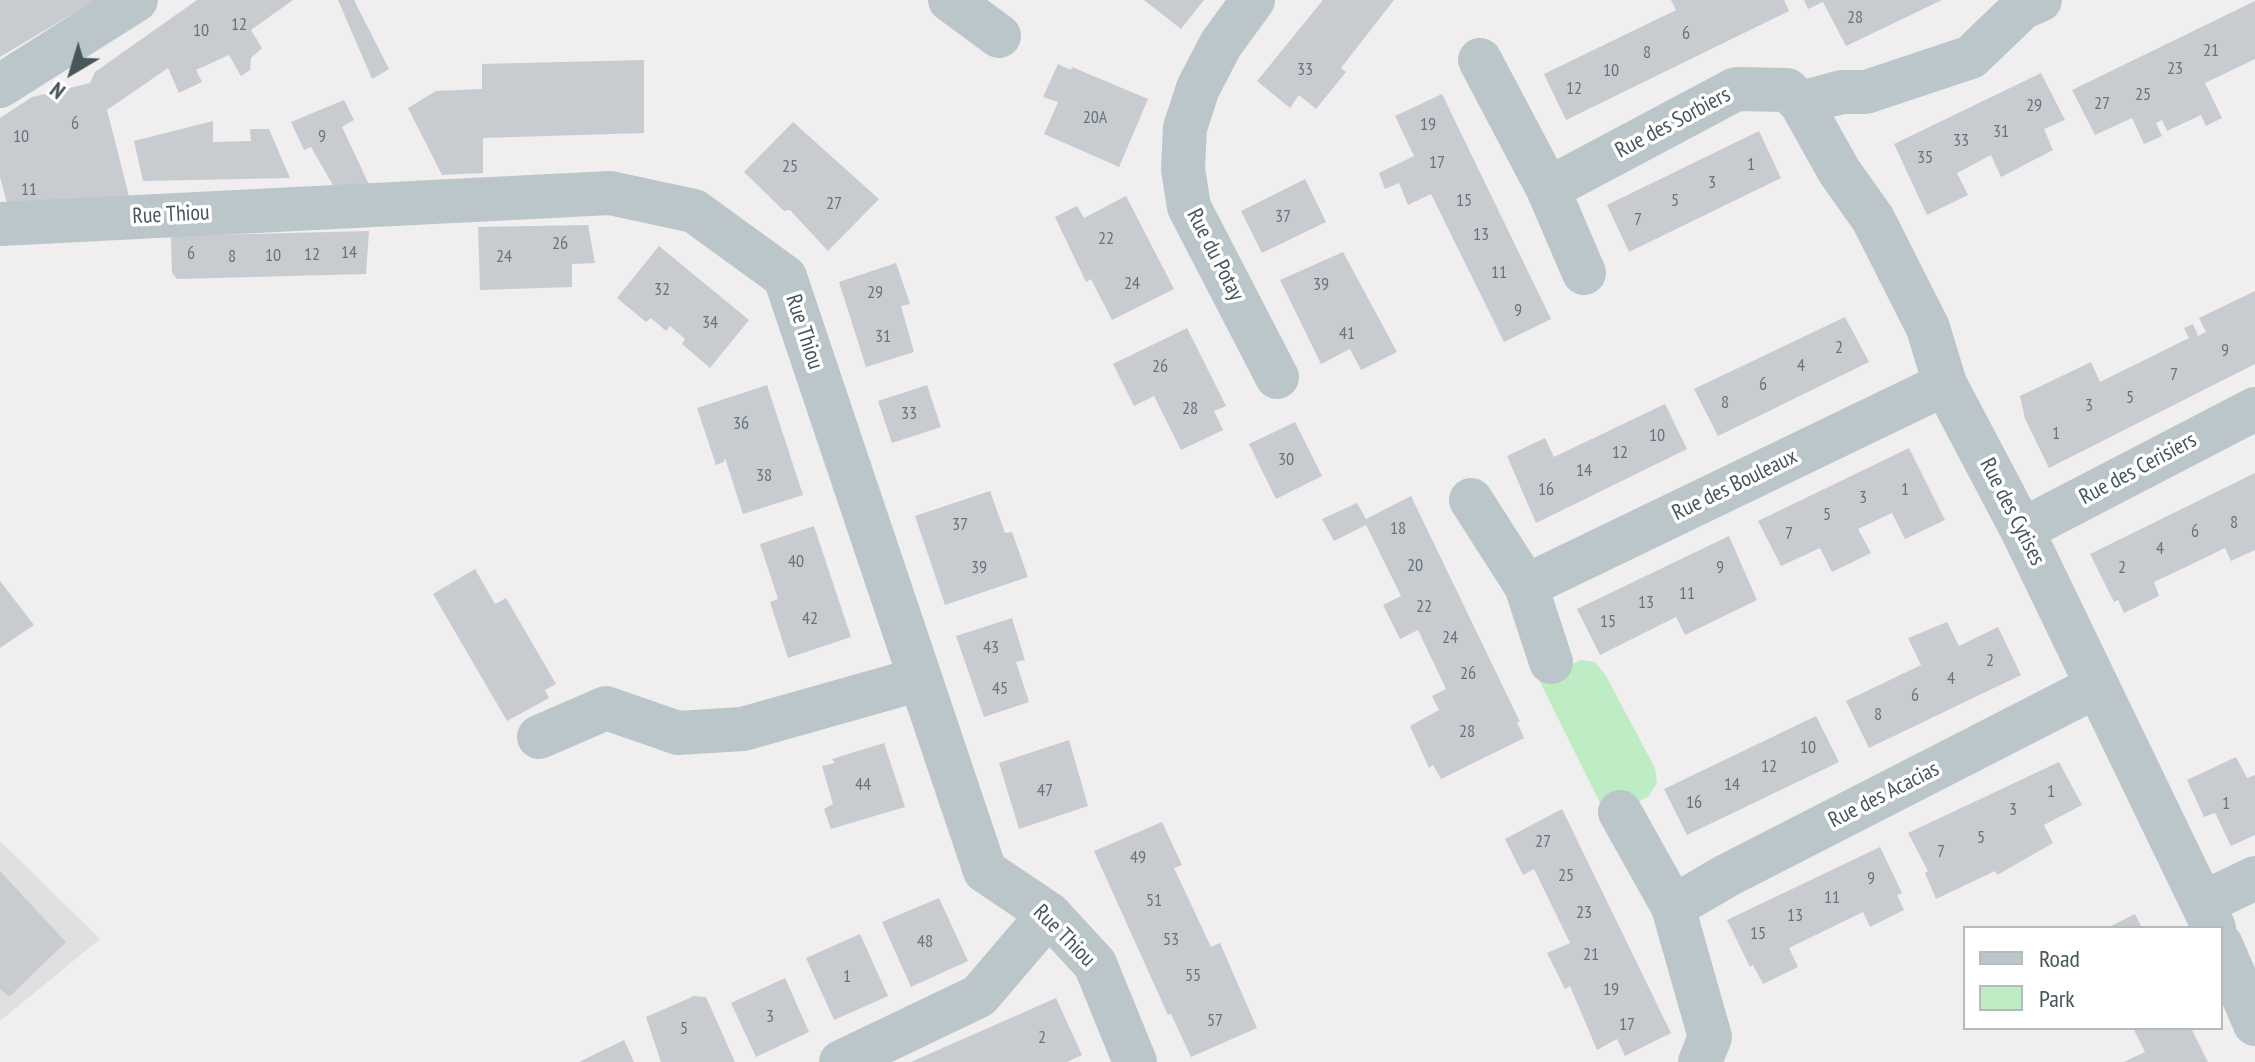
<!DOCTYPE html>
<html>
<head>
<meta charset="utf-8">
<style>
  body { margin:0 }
  #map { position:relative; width:2255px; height:1062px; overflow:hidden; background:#f0eeee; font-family:"PT Sans Narrow",sans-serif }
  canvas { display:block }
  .legend { position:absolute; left:1963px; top:926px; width:260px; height:104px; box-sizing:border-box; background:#fff; border:2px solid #b5bbbd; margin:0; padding:10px 14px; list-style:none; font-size:24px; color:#47565a }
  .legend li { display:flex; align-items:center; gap:16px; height:40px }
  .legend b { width:40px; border:2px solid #b5bbbd }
  .north { position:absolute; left:32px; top:32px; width:80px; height:80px; -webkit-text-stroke:6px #fff; paint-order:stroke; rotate:218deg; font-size:22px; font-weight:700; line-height:32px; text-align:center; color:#47565a }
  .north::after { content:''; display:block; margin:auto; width:28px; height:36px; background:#47565a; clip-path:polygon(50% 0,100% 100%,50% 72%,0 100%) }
</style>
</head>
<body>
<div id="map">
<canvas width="2255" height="1062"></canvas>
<ul class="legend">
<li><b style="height:10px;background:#bac6ca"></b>Road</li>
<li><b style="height:22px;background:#beecc5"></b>Park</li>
</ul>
<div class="north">N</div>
</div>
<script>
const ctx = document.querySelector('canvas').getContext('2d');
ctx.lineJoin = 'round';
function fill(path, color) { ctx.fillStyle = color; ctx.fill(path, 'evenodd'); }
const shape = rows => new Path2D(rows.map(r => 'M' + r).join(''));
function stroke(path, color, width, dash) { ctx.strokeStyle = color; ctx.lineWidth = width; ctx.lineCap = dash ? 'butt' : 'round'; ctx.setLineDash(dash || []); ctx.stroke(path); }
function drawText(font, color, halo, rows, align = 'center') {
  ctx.font = font + ' "PT Sans Narrow",sans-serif'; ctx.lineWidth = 7; ctx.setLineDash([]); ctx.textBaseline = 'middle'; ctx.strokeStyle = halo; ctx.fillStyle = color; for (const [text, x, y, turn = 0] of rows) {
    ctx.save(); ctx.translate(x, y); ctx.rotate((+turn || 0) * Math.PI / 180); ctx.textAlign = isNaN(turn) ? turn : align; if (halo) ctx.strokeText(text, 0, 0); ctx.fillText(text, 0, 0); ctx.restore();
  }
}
fill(shape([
  [0,841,100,939,0,1021]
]), '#e1dfe0');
fill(shape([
  [1581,660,1595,662,1606,676,1655,768,1657,783,1648,797,1607,817,1539,680]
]), '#beecc5');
fill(shape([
  [0,0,96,0,0,57],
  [197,0,293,0,251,30,262,48,251,58,250,70,241,76,229,55,196,70,202,82,179,93,168,68,107,110,130,200,8,207,0,177,0,118,32,97,90,83,95,72],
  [338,0,354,0,389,69,372,79],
  [1144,0,1204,0,1181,29],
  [1323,0,1394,0,1341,68,1346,72,1316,109,1299,95,1290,108,1257,81],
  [1671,0,1784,0,1789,11,1566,120,1544,74,1676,10],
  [1804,0,1942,0,1846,46,1823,2,1808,9],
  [2255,1,2255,59,2205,83,2222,118,2206,126,2201,115,2167,131,2162,120,2156,123,2162,136,2144,144,2132,118,2095,135,2072,90],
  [644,60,644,133,483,138,483,173,442,175,408,108,436,91,482,89,482,64],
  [1058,64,1071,70,1072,67,1148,99,1119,167,1044,134,1058,102,1043,97],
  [2041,73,2065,120,2044,129,2053,150,2001,177,1991,155,1957,173,1968,195,1927,215,1894,144],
  [1442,94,1551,319,1504,342,1431,194,1408,205,1399,183,1385,189,1379,173,1414,156,1395,116],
  [344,100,354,120,342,127,373,193,338,194,311,147,304,150,291,122],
  [213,121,213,142,251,141,250,129,269,129,290,178,143,181,134,141],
  [793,122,879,199,828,251,790,210,784,211,744,172],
  [1759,131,1781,178,1629,252,1607,205],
  [1305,179,1326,222,1262,253,1241,211],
  [1126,196,1174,289,1112,320,1091,279,1086,282,1055,217,1077,206,1084,218],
  [588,225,595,263,572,264,572,287,480,290,478,227],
  [369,231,366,274,177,279,172,273,171,236],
  [659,246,749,320,710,368,682,344,685,339,670,326,666,331,651,318,646,322,617,298],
  [1343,252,1397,352,1361,370,1350,349,1321,364,1280,280],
  [896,263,910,304,901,306,914,352,866,367,839,282],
  [2255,291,2255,364,2049,468,2025,419,2020,396,2091,362,2100,382,2189,338,2184,328,2193,324,2198,336,2206,332,2199,318],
  [1845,317,1869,362,1718,436,1694,389],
  [1187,328,1226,406,1214,411,1223,430,1181,450,1154,396,1134,406,1113,364],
  [767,385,803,495,743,514,725,458,724,462,716,465,697,408],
  [927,385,941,427,892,443,878,401],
  [1665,404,1687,449,1536,523,1507,456,1545,438,1554,457],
  [1295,422,1322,476,1276,499,1249,444],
  [1909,448,1945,520,1905,539,1892,513,1858,529,1871,553,1832,572,1820,548,1781,566,1758,521],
  [2255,473,2255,550,2231,561,2225,548,2190,565,2154,582,2159,596,2124,613,2118,600,2114,602,2090,554],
  [990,491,1005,533,1012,532,1028,577,945,605,915,516],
  [1411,496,1520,722,1517,722,1524,738,1441,779,1433,765,1429,768,1410,726,1439,710,1432,696,1446,689,1418,630,1400,639,1383,605,1401,596,1366,525,1334,541,1322,519,1357,503,1366,519],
  [814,526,851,637,788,658,770,602,778,599,760,544],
  [1729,536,1757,600,1685,635,1676,617,1600,655,1577,609],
  [475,569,495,604,506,598,556,684,545,690,549,698,507,721,433,594],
  [0,581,34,625,0,648],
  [1012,618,1025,660,1016,662,1029,702,984,717,956,636],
  [1947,622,1959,646,1998,627,2021,675,1869,748,1846,701,1921,665,1908,638],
  [1816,716,1839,762,1687,835,1664,789],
  [1069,740,1088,806,1019,829,999,763],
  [884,743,905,807,831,829,824,809,833,804,822,766,835,763,832,759],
  [2236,757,2247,778,2255,775,2255,835,2231,846,2215,813,2204,817,2187,780],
  [2059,762,2082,805,2044,825,2053,843,1997,875,1995,871,1936,899,1925,873,1928,871,1908,833],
  [1562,809,1671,1033,1625,1056,1617,1039,1597,1050,1570,986,1565,989,1547,953,1570,943,1534,869,1523,875,1505,839],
  [1162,822,1182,865,1174,868,1211,947,1220,943,1257,1028,1191,1057,1171,1014,1168,1015,1094,851],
  [1880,847,1902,893,1897,895,1904,910,1870,927,1863,912,1789,948,1798,967,1763,984,1753,965,1750,967,1727,920],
  [0,871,66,942,9,997,0,989],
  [939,898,968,961,911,987,882,922],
  [2135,914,2142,928,2107,928],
  [860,934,888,996,834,1020,806,958],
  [785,978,809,1032,756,1057,731,1003],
  [694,996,706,997,735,1062,661,1062,646,1017],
  [1056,998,1082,1055,1067,1062,911,1062],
  [2133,1028,2191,1028,2208,1062,2124,1062,2145,1052],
  [624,1040,634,1062,579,1062]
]), '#c8ccd0');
stroke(shape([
  [950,0,999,36],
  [1253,0,1221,44,1198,88,1185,128,1183,169,1189,207,1277,377],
  [1480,60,1548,189,1584,273],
  [0,86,136,0],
  [1801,103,1842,92,1866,92,1971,57,2022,8,2040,0],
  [1548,189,1736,89,1787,90,1801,103,1839,171,1873,219,1928,328,1945,384,2022,530,2214,928],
  [0,224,610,193,694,211,785,277,985,871,1049,914,1095,964,1135,1062],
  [1471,500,1526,586,1551,662],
  [2022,530,2255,409],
  [1526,586,1945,384],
  [539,737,606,708,678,733,743,729,920,679],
  [1620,812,1673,907,1710,1037,1700,1062],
  [2203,903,2255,878],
  [1673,907,1726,876,2097,686],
  [2221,945,2255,1024],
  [841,1062,979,996,1049,914]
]), '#bac6ca', 44);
drawText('18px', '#677478', null, [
  ["28",1855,18],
  ["12",239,25],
  ["10",201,31],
  ["6",1686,34],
  ["21",2211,51],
  ["8",1647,53],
  ["23",2175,69],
  ["33",1305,70],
  ["10",1611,71],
  ["12",1574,89],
  ["25",2143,95],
  ["27",2102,104],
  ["29",2034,106],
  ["20A",1095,118],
  ["6",75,124],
  ["19",1428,125],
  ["31",2001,132],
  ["10",21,137],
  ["9",322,137],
  ["33",1961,141],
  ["35",1925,158],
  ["17",1437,163],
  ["1",1751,165],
  ["25",790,167],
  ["3",1712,183],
  ["11",29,190],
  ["15",1464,201],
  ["5",1675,201],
  ["27",834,204],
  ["37",1283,217],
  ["7",1638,220],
  ["13",1481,235],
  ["22",1106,239],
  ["26",560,244],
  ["14",349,253],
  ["6",191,254],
  ["12",312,255],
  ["10",273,256],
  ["8",232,257],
  ["24",504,257],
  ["11",1499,273],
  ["24",1132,284],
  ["39",1321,285],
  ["32",662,290],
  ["29",875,293],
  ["9",1518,311],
  ["34",710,323],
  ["41",1347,334],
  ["31",883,337],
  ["2",1839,348],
  ["9",2225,351],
  ["4",1801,366],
  ["26",1160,367],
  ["7",2174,375],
  ["6",1763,385],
  ["5",2130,398],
  ["8",1725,403],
  ["3",2089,406],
  ["28",1190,409],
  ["33",909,414],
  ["36",741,424],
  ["1",2056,434],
  ["10",1657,436],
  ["12",1620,453],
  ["30",1286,460],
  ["14",1584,471],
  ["38",764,476],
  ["16",1546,490],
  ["1",1905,490],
  ["3",1863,498],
  ["5",1827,515],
  ["8",2234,523],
  ["37",960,525],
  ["18",1398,529],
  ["6",2195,532],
  ["7",1789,534],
  ["4",2160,549],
  ["40",796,562],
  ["20",1415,566],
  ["39",979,568],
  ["9",1720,568],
  ["2",2122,568],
  ["11",1687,594],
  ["13",1646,603],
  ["22",1424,607],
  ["42",810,619],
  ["15",1608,622],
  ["24",1450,638],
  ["43",991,648],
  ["2",1990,661],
  ["26",1468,674],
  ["4",1951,679],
  ["45",1000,689],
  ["6",1915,696],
  ["8",1878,715],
  ["28",1467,732],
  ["10",1808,748],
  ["12",1769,767],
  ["44",863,785],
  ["14",1732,785],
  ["47",1045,791],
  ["1",2051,792],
  ["16",1694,803],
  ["1",2226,804],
  ["3",2013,810],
  ["5",1981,838],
  ["27",1543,842],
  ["7",1941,852],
  ["49",1138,858],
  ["25",1566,876],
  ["9",1871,879],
  ["11",1832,898],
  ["51",1154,901],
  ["23",1584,913],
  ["13",1795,916],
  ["15",1758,934],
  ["53",1171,940],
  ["48",925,942],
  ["21",1591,955],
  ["55",1193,976],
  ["1",847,977],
  ["19",1611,990],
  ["3",770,1017],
  ["57",1215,1021],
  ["17",1627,1025],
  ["5",684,1029],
  ["2",1042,1038]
]);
drawText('22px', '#47565a', '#fff', [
  ["Rue des Sorbiers",1673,123,-28],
  ["Rue Thiou",171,215,-3],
  ["Rue du Potay",1215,255,63],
  ["Rue Thiou",804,332,72],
  ["Rue des Cerisiers",2138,469,-28],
  ["Rue des Bouleaux",1735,485,-26],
  ["Rue des Cytises",2012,512,63],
  ["Rue des Acacias",1884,795,-27],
  ["Rue Thiou",1064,936,45]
]);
</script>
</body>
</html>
